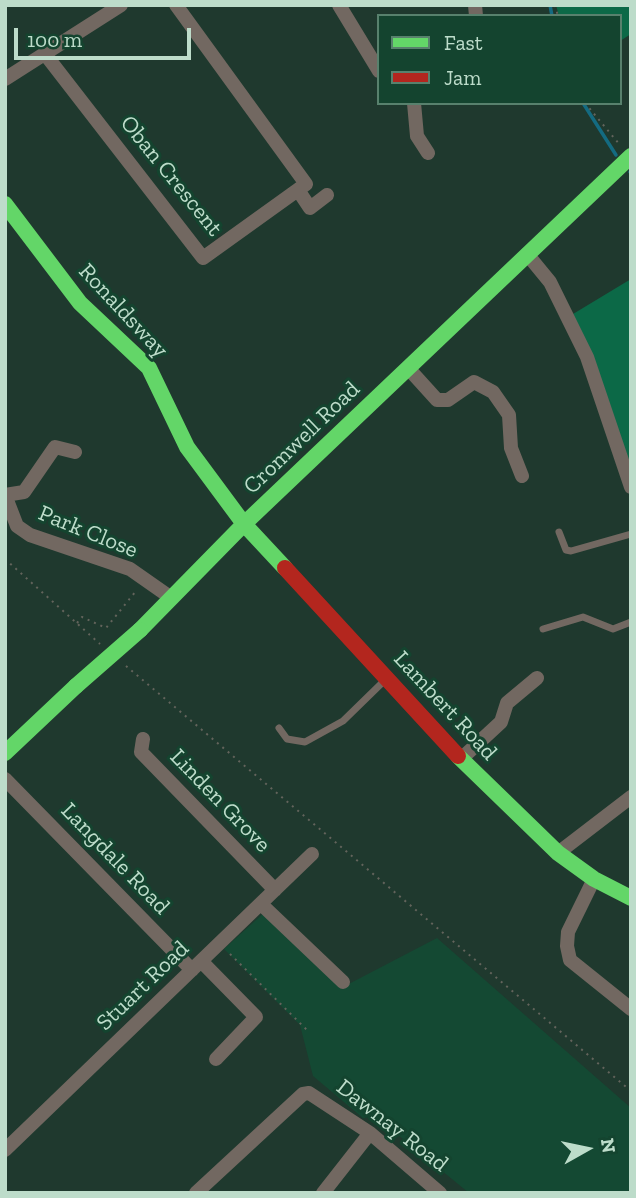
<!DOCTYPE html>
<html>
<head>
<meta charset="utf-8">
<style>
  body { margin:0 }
  #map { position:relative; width:636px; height:1198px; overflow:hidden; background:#1f392e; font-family:"Zilla Slab",serif }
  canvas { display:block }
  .frame { position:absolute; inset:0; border:7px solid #bddcca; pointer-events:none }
  .legend { position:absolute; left:377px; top:14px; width:245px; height:91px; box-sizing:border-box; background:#14442f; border:2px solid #58816d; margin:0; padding:9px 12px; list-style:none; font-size:21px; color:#bddcca }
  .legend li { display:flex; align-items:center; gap:14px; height:35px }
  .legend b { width:35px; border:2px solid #58816d }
  .north { position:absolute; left:552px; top:1114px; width:70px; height:70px; -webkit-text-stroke:5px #14442f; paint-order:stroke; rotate:81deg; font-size:19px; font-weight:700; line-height:28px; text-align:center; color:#bddcca }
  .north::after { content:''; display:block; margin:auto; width:24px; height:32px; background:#bddcca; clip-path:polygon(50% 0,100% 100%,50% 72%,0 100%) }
  .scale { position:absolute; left:14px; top:28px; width:177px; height:32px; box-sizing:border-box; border:4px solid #bddcca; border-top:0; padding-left:9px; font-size:21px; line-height:24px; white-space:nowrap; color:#bddcca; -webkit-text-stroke:5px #14442f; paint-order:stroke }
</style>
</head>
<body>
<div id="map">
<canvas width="636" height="1198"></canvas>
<div class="frame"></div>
<ul class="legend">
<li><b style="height:9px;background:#63d668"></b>Fast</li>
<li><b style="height:9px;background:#b3261e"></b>Jam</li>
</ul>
<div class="north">N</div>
<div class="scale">100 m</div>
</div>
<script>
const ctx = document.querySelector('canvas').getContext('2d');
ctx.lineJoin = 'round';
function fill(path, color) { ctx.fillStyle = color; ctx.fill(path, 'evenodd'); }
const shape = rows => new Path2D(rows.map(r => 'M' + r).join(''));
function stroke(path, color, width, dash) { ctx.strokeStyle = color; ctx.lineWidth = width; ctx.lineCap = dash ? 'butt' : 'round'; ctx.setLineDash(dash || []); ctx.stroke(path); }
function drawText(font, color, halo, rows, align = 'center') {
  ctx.font = font + ' "Zilla Slab",serif'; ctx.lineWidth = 6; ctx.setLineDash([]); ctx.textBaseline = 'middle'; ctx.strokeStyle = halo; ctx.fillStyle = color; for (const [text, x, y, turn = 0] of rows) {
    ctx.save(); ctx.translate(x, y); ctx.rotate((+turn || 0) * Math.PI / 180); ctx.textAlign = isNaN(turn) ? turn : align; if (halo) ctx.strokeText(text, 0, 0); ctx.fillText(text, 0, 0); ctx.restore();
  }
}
fill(shape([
  [266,911,341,988,437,938,631,1108,631,1188,626,1193,469,1193,375,1116,363,1118,313,1076,300,1025,224,949]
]), '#144933');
fill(shape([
  [556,5,631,5,631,34,620,41,620,16,559,16],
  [631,279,631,484,573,314]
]), '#0c6947');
stroke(shape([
  [550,5,552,16],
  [583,103,616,155],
  [630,172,631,173]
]), '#146b81', 3.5);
stroke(shape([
  [555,5,558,16],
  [585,103,620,145],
  [5,559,100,644],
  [77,623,82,617,106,628,136,591],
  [126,666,631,1091],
  [230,954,307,1030]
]), '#63645c', 2, [2, 5]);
stroke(shape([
  [559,532,566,550,571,551,631,534],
  [543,629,583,617,613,629,631,622],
  [279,728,287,739,305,742,343,721,384,681]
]), '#726861', 7);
stroke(shape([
  [339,5,379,71],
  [475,5,476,16],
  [45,54,203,258,306,184,176,5],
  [5,79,121,5],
  [414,103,417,136,428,153],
  [298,190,310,208,327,195],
  [527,254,550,282,587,357,631,487],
  [408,368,437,400,448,400,474,382,493,392,509,415,511,448,522,476],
  [5,495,17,526,30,535,130,569,170,597],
  [5,495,24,492,55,447,75,452],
  [143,739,141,752,275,890],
  [461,759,501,722,507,703,537,678],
  [5,779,192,970],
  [558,853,631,797],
  [594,879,568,932,567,946,570,960,631,1009],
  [261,904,343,982],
  [201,961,256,1017,216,1059],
  [5,1150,312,854],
  [196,1193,303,1094,309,1093,370,1133,440,1193],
  [323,1193,370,1133]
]), '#726861', 14);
stroke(shape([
  [5,204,80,303,149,368,187,447,244,524,285,568],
  [140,630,244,524,631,156],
  [5,753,76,686],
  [458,756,558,853,594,879,631,898]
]), '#63d668', 16);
stroke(shape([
  [285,568,458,756]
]), '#b3261e', 16);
stroke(shape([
  [76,686,140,630]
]), '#63d668', 16);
drawText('23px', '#bddcca', '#14442f', [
  ["Oban Crescent",171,176,51],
  ["Ronaldsway",123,311,47],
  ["Cromwell Road",302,438,-44],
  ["Park Close",88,532,22],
  ["Lambert Road",445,706,47],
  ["Linden Grove",220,801,46],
  ["Langdale Road",115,859,46],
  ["Stuart Road",143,986,-44],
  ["Dawnay Road",392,1126,38]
]);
</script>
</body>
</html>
